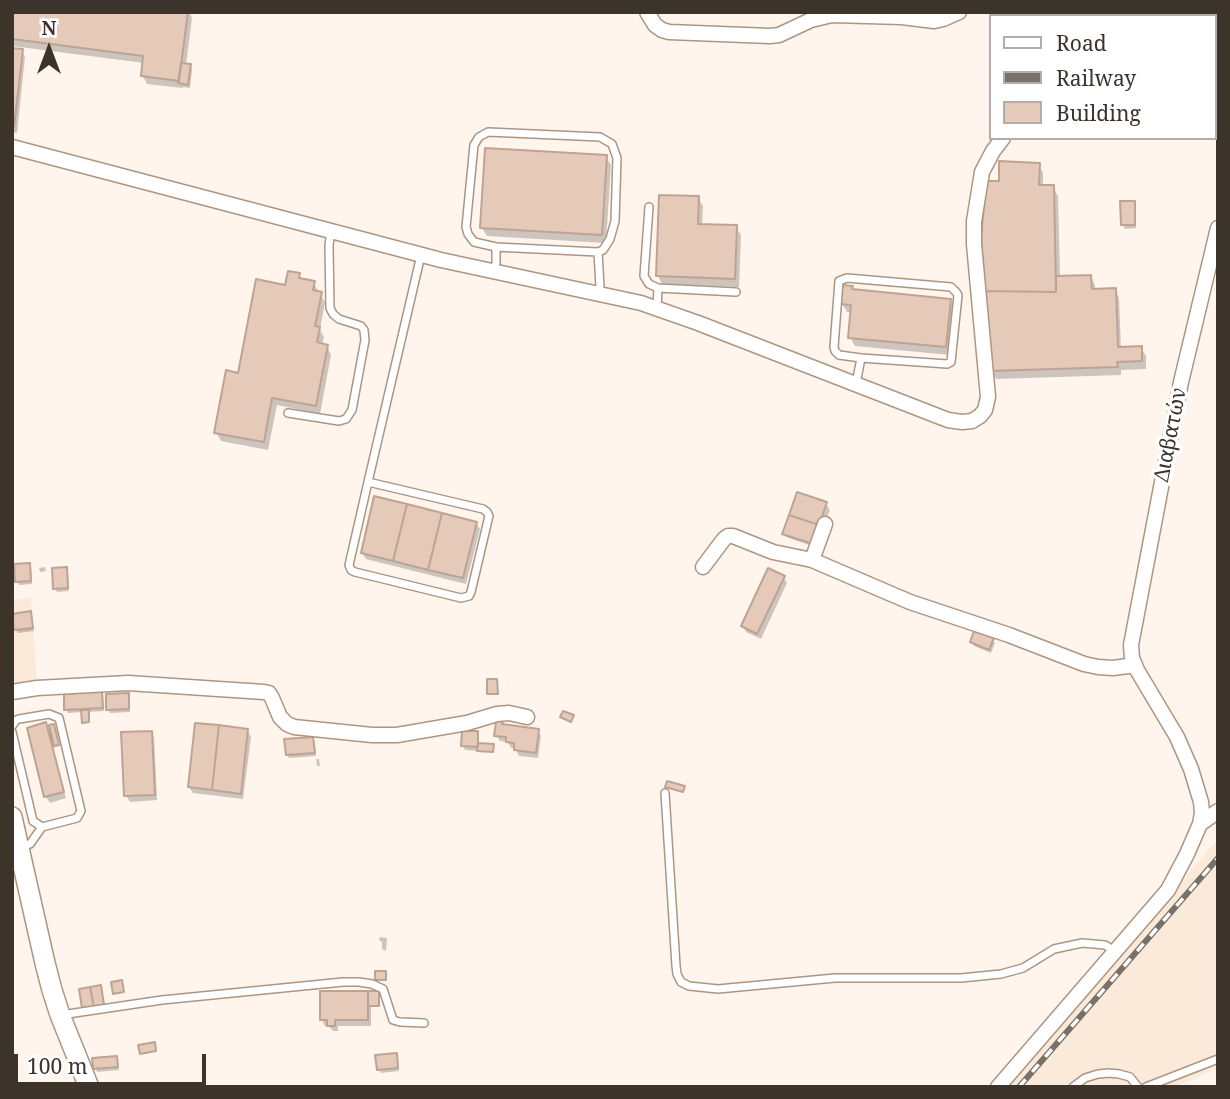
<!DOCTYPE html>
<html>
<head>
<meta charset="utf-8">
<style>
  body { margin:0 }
  #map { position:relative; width:1230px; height:1099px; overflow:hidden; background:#fff5ed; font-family:"Noto Serif",serif }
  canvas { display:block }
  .frame { position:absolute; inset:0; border:14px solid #3c332b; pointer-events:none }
  .legend { position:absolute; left:989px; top:14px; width:228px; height:126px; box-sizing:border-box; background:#fff; border:2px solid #b1adaa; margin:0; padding:9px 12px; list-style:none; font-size:21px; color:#3c332b }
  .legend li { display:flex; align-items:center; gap:14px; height:35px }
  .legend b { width:35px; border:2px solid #b1adaa }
  .north { position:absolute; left:14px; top:14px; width:70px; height:70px; -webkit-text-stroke:5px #fff; paint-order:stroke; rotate:0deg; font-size:19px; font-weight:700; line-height:28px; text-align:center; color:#3c332b }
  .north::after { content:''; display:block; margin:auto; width:24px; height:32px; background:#3c332b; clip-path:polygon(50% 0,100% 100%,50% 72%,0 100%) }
  .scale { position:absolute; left:14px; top:1054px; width:192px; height:32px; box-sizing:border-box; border:4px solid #3c332b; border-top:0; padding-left:9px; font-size:21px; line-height:24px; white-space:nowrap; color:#3c332b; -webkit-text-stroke:5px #fff; paint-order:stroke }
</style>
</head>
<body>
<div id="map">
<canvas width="1230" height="1099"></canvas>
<div class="frame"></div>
<ul class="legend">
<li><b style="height:9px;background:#fff"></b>Road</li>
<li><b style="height:9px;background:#797068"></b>Railway</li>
<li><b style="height:19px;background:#e5c9b9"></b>Building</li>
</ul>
<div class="north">N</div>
<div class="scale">100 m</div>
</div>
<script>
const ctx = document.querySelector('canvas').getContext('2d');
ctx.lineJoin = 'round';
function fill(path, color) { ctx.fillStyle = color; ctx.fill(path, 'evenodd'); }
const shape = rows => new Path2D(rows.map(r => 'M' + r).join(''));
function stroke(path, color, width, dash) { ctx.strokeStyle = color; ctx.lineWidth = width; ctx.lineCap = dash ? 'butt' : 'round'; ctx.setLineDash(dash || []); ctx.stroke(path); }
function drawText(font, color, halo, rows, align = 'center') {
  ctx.font = font + ' "Noto Serif",serif'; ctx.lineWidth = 7; ctx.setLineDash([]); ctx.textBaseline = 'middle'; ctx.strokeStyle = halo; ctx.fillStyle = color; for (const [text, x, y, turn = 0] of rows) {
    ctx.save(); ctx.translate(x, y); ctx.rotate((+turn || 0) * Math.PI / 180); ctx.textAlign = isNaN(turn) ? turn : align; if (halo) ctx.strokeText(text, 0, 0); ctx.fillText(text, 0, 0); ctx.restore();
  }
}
fill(shape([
  [31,597,37,683,12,686,12,600],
  [1218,839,1218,899,1216,901,1218,907,1218,1068,1175,1087,1003,1087]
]), '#fbe9d9');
fill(shape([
  [12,12,189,12,192,18,186,65,190,66,192,70,190,88,183,87,183,88,147,84,143,76,144,63,12,46],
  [12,50,22,51,25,57,17,133,12,132],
  [606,157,611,165,606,243,487,236,482,228],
  [1039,165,1043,173,1043,187,1053,187,1058,196,1060,277,1090,276,1095,285,1095,290,1115,290,1119,298,1121,349,1141,348,1146,356,1146,369,1121,370,1121,375,996,379,991,371,1001,183],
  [698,198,703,206,702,226,736,227,741,235,739,287,662,284,658,276],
  [1134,203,1136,206,1136,228,1125,229,1123,225],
  [299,275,302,280,313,282,318,291,318,293,320,294,325,302,320,330,324,337,322,345,327,346,331,355,320,414,277,405,268,450,221,441,216,432,239,375,286,287],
  [852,288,853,291,950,300,955,309,950,355,855,346,850,337,852,312,847,312,842,303],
  [826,504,830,510,815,547,786,537,784,534],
  [476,523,480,529,466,584,366,559,362,553],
  [29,564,31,568,32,584,19,585,17,581],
  [45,567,46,571,40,572,39,568],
  [66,569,68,572,69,591,57,592,55,588],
  [783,577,787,583,761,639,746,632,743,626],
  [30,613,32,617,34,631,18,633,16,630],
  [992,640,995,643,991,653,974,646,972,642],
  [101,693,103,697,104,711,88,712,89,723,84,723,83,712,68,713,66,709],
  [128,695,130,698,130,712,110,713,108,709],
  [502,718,505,726,538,730,541,736,538,758,519,756,515,748,511,748,508,742,500,741,496,735],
  [46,724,52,736,54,727,58,746,53,748,66,798,50,803,46,797,29,729],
  [247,730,251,737,243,799,193,793,189,787],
  [151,732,154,738,157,800,130,802,126,795],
  [477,733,479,736,479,745,493,746,493,752,465,750,463,746],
  [312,738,315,742,316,756,289,758,287,754],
  [316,759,319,759,320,766,317,766],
  [380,937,387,938,386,951,382,949,382,942,379,940],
  [378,993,379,1007,371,1007,371,1026,338,1026,338,1031,333,1031,329,1026,325,1026,322,1020],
  [396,1055,398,1059,399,1071,381,1073,379,1069],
  [116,1058,119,1070,97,1072,94,1060]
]), '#0003');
const building = shape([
  [12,12,188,12,179,81,141,76,143,56,12,39,12,12],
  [12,48,23,49,14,127,12,127,12,48],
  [181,63,191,64,188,85,178,83,181,63],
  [485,148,607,155,602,235,480,228,485,148],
  [999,161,1040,163,1039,185,1054,185,1056,292,985,291,981,238,984,205,987,181,999,181,999,161],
  [659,195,699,196,698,224,737,225,735,279,656,276,659,195],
  [1120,201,1135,201,1135,225,1121,225,1120,201],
  [288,271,300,273,299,278,315,281,313,290,322,292,315,326,320,327,317,342,328,345,316,406,272,398,264,442,214,433,226,370,238,373,256,279,285,285,288,271],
  [1091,275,1092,289,1116,288,1118,347,1142,346,1142,361,1117,362,1118,367,990,371,985,291,1056,292,1056,276,1091,275],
  [842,285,853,286,852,289,951,299,946,347,848,338,851,305,840,304,842,285],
  [797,492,827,502,819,525,789,515,797,492],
  [374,496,407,504,393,561,361,553,374,496],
  [407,504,442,513,428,570,393,561,407,504],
  [442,513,477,522,463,578,428,570,442,513],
  [789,515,819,525,813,544,782,534,789,515],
  [30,563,31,581,15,582,14,564,30,563],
  [67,567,68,588,53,589,52,568,67,567],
  [768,568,785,576,757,634,741,626,768,568],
  [31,611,33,628,14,630,12,614,31,611],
  [974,631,994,638,989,650,970,642,974,631],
  [487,679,497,679,498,694,487,694,487,679],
  [102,691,103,708,64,710,64,692,102,691],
  [129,693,129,709,106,710,106,694,129,693],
  [81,710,89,710,89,722,82,723,81,710],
  [563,711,574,715,571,722,560,717,563,711],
  [497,715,503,716,502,724,539,729,536,753,514,750,514,743,506,742,506,737,494,736,497,715],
  [46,722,64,792,44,797,27,728,46,722],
  [195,723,219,725,212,790,188,787,195,723],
  [54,724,59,745,54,746,49,725,54,724],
  [219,725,248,729,241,794,212,790,219,725],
  [152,731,155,795,124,796,121,732,152,731],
  [462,731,478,731,478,747,461,746,462,731],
  [313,737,315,753,286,755,284,739,313,737],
  [478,743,494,744,493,752,477,751,478,743],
  [667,781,685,786,683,792,665,787,667,781],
  [375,971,386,971,386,980,375,980,375,971],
  [122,980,124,992,113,994,111,982,122,980],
  [101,985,104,1005,94,1007,90,987,101,985],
  [90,987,94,1007,82,1008,79,989,90,987],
  [320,991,368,991,368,1020,335,1020,335,1026,327,1026,327,1020,320,1020,320,991],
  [368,991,379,991,379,1006,368,1006,368,991],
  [155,1042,156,1051,140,1054,138,1045,155,1042],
  [397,1053,398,1068,377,1070,375,1055,397,1053],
  [117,1056,118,1067,93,1069,92,1058,117,1056]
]);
fill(building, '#e5c9b9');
stroke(building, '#bea393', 2);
const lane = shape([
  [649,207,644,276,649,284,658,288,657,308],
  [598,252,600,287,599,293],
  [494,271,496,263,496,247,474,242,468,234,466,227,474,145,479,137,488,132,600,137,612,144,617,158,615,221,610,239,603,250,598,252,496,247],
  [658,288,736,292],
  [856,384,861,358,839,355,835,351,834,347,839,281,847,278,951,287,956,292,958,295,951,362,947,364,861,358],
  [288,413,339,421,346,419,352,410,365,340,364,330,361,326,339,319,333,314,330,308,329,245,331,231],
  [368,482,483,509,487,512,489,516,488,520,471,592,469,596,461,598,355,572,351,570,349,565,368,482,421,255],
  [12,726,16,720,19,719,49,714,59,718,81,811,77,818,42,827,30,844,20,847],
  [12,732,33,821,42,827],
  [665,793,676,966,677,974,681,982,689,986,718,989,835,978,961,978,1001,974,1023,968,1054,949,1082,943,1105,945,1116,952],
  [61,1015,162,1000,343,982,359,982,372,984,383,989,393,1020,400,1022,424,1023],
  [1073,1087,1085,1078,1098,1074,1109,1073,1119,1074,1130,1077,1138,1087],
  [1146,1087,1218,1059]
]);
const street = shape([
  [647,12,655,25,662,30,669,32,770,36,779,35,811,20,832,15,902,17,934,21,943,19,959,12],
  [1008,12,1011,16],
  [12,147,441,260,641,303,698,323,948,420,962,422,972,421,980,416,985,410,988,397,974,244,974,221,982,172,993,151,1003,138],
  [812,560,825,524],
  [703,567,724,539,728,536,733,536,773,552,812,560,910,602,1009,635,1084,664,1098,667,1113,668,1135,665],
  [12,692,37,688,128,683,264,692,269,693,272,698,280,717,287,724,294,727,372,735,397,735,467,723,497,714,509,713,527,717],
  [1200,824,1218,811],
  [998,1087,1168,890,1187,854,1200,824,1202,813,1201,802,1191,769,1177,737,1137,670,1132,658,1131,645,1181,382,1218,228]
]);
const secondary = shape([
  [12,817,45,963,52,990,60,1015,89,1087]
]);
stroke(lane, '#ac9682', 10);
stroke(street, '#ac9682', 17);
stroke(secondary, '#ac9682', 22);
stroke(lane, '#fff', 7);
stroke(street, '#fff', 14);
stroke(secondary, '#fff', 19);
const rail = shape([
  [1019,1087,1218,858]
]);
stroke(rail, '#797068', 6);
stroke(rail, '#fff', 3.5, [10]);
drawText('21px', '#3c332b', '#fff', [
  ["Διαβατών",1171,435,-79]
]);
</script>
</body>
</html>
